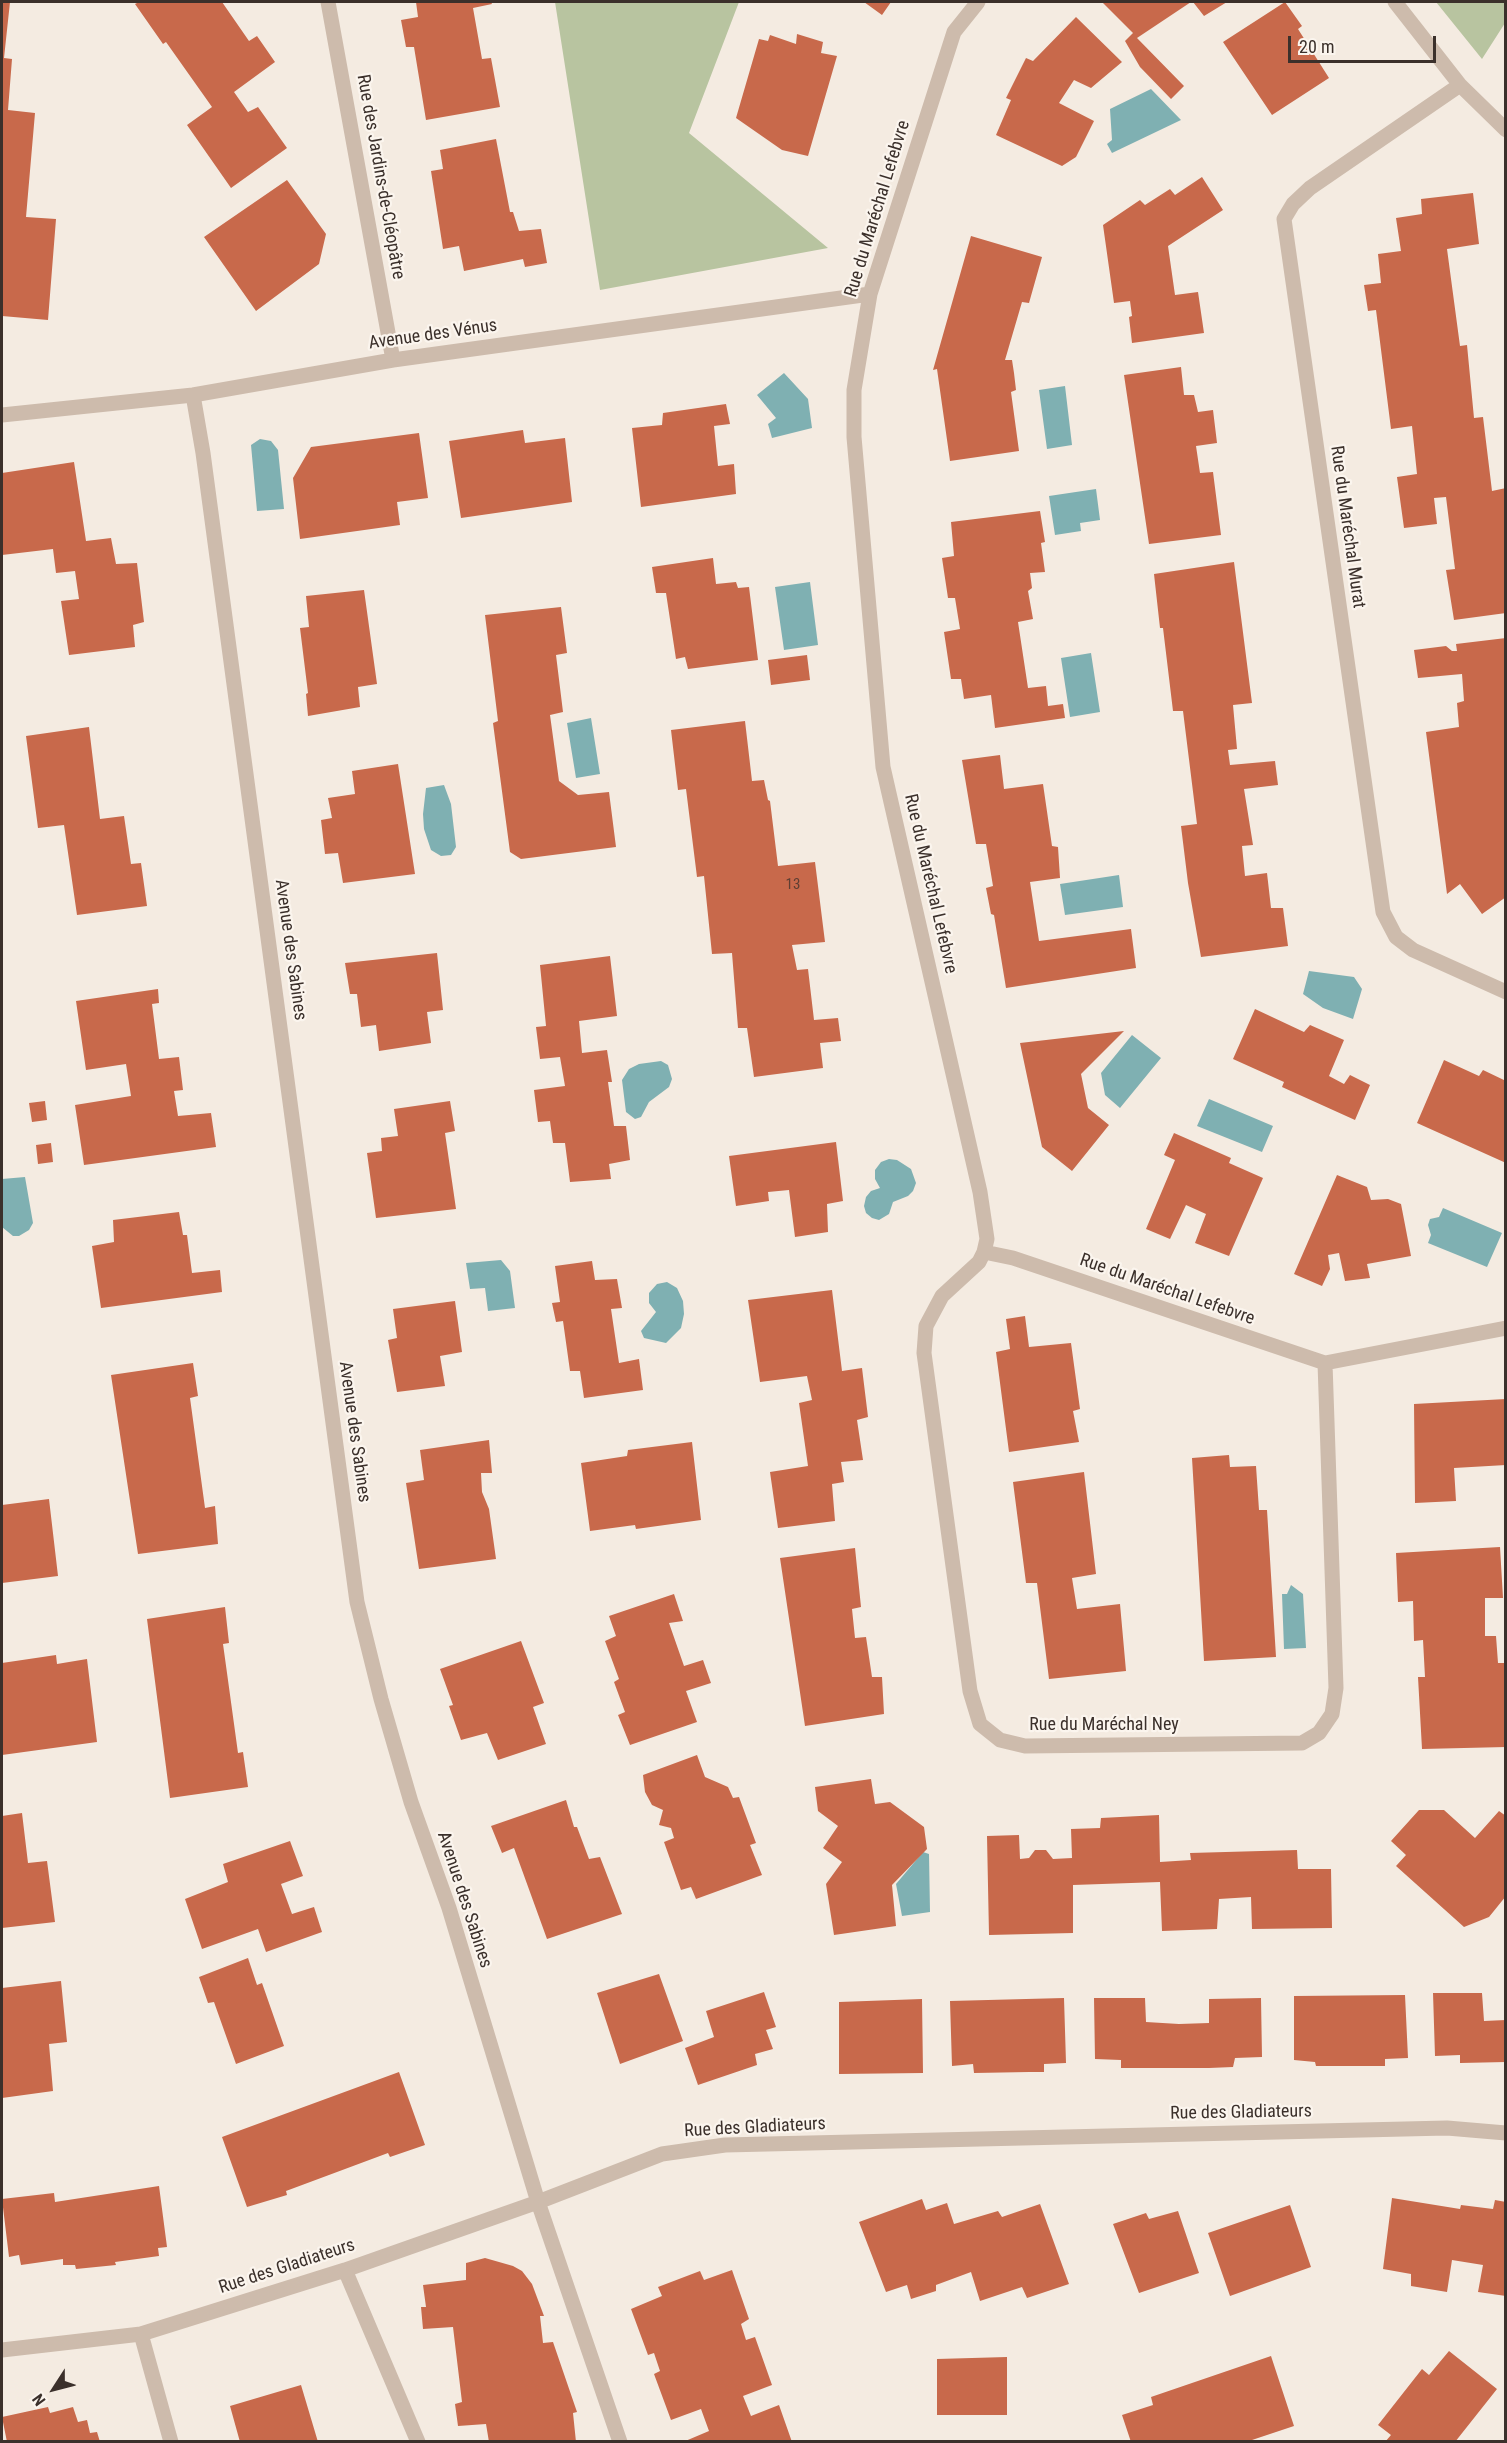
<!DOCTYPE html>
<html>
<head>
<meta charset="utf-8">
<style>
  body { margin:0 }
  #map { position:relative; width:1507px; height:2443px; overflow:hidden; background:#f4ebe1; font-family:"Roboto Condensed",sans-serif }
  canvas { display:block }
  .frame { position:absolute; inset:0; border:3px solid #3b302b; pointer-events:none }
  .north { position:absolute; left:24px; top:2359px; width:60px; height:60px; -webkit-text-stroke:4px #fbf5ee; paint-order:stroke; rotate:234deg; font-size:16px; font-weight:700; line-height:24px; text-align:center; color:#3b302b }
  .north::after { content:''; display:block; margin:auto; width:21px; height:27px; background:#3b302b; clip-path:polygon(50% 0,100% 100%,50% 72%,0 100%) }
  .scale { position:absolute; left:1288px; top:36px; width:148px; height:27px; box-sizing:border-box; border:3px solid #3b302b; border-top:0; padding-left:8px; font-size:18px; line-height:21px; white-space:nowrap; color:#3b302b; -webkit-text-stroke:4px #fbf5ee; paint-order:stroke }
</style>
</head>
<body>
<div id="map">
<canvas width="1507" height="2443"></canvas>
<div class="frame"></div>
<div class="north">N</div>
<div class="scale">20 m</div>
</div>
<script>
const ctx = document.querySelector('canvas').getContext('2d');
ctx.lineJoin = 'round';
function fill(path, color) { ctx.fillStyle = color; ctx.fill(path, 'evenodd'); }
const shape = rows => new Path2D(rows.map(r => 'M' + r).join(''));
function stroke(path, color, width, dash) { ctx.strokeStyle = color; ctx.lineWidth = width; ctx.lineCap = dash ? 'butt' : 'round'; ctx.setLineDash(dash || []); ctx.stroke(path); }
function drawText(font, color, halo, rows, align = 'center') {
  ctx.font = font + ' "Roboto Condensed",sans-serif'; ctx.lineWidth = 4.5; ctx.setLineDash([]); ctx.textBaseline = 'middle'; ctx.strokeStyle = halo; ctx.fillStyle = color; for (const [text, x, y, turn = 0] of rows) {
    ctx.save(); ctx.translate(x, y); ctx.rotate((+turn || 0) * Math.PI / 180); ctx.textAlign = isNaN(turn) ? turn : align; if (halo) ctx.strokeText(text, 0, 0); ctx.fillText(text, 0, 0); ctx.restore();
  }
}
fill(shape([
  [555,2,739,2,689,133,828,248,600,290],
  [1436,2,1505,2,1505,23,1482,59]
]), '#b8c4a0');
fill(shape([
  [1151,89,1181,120,1112,153,1107,144,1112,140,1110,109],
  [784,373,808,399,812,428,772,438,768,424,776,418,757,395],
  [1065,386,1072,445,1047,449,1039,390],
  [260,439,271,441,278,450,284,509,257,511,251,445],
  [1096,489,1100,520,1080,523,1081,531,1055,535,1049,496],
  [810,582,818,645,784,650,775,587],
  [1091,653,1100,712,1070,717,1061,658],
  [591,718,600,774,576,778,567,723],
  [444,785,451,804,456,847,451,855,441,856,431,850,424,829,423,814,426,788],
  [1119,875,1123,907,1065,915,1060,884],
  [1309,971,1354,977,1362,989,1353,1019,1323,1008,1303,994],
  [1132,1035,1161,1058,1120,1108,1105,1095,1101,1073],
  [661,1061,668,1065,672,1079,669,1087,649,1102,641,1117,635,1119,626,1112,622,1080,629,1069,639,1064],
  [1209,1099,1273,1126,1262,1152,1197,1126],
  [889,1159,897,1160,911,1169,916,1183,913,1191,908,1196,893,1202,889,1214,879,1220,872,1218,866,1213,864,1206,866,1197,871,1191,880,1188,875,1179,875,1170,881,1162],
  [25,1177,33,1223,29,1230,19,1236,13,1236,2,1227,2,1179],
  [1443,1208,1502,1233,1487,1267,1428,1243,1431,1235,1428,1225,1430,1219,1439,1217],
  [501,1260,510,1271,515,1308,488,1311,485,1288,470,1289,466,1263],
  [667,1282,677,1288,683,1301,684,1314,681,1328,666,1343,644,1338,641,1331,656,1312,649,1303,649,1293,657,1284],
  [1291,1585,1303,1594,1306,1648,1284,1649,1282,1594,1287,1594],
  [923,1852,929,1854,930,1912,902,1916,896,1884]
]), '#7fb0b2');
fill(shape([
  [2,2,10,2,4,58,12,59,8,110,35,113,26,217,56,219,48,320,2,316],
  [139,2,222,2,249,41,257,36,275,62,234,92,248,112,258,107,287,148,231,188,187,125,212,107,166,42,163,44,135,4],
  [416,2,491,2,492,4,473,8,482,59,491,58,500,107,426,120,414,47,406,47,401,20,418,17],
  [864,2,891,2,882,15],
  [1102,2,1191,2,1137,38,1184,86,1171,99,1140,67,1125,41,1133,33],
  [1193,2,1227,2,1204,16],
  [1285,2,1302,26,1298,29,1329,78,1272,115,1223,42],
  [1076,17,1122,62,1091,88,1074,80,1059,103,1094,121,1076,157,1062,166,996,135,1011,100,1006,98,1026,58,1033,61],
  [797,34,823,42,821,53,837,56,808,156,782,150,736,118,759,39,768,41,770,35,796,44],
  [496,139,510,212,513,212,519,231,541,229,547,263,525,267,523,259,464,271,459,246,443,249,431,171,443,169,440,150],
  [1202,177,1223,210,1168,246,1175,295,1198,292,1204,333,1132,343,1129,317,1132,316,1130,301,1114,303,1103,225,1140,200,1145,205,1170,189,1175,195],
  [287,180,326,234,319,264,256,311,204,237],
  [1473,193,1479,244,1447,249,1460,346,1467,345,1474,418,1483,417,1492,491,1506,488,1506,613,1454,620,1446,570,1455,569,1446,497,1434,498,1437,524,1404,528,1397,477,1417,474,1412,426,1391,429,1376,310,1368,311,1364,285,1381,283,1378,254,1401,251,1396,218,1422,214,1421,199],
  [971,236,1042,257,1029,303,1022,302,1005,360,1012,360,1014,373,1016,390,1011,392,1019,451,950,461,937,369,933,370],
  [1181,367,1184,395,1194,395,1198,412,1213,410,1217,443,1196,446,1200,473,1213,472,1221,535,1149,544,1124,375],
  [726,404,730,424,714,426,718,466,734,464,736,494,641,507,632,428,662,425,663,413],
  [523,430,525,443,565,438,572,502,461,518,449,441],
  [419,433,428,498,397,502,400,525,300,539,293,478,311,447],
  [74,462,86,541,111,538,116,564,137,563,144,622,133,625,135,647,69,655,61,601,79,599,75,571,56,573,53,549,2,555,2,473],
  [1040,511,1045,542,1041,543,1045,572,1030,573,1032,588,1028,591,1033,619,1018,622,1028,688,1046,686,1048,706,1063,704,1065,718,995,728,991,695,964,699,961,679,951,679,944,632,960,629,955,598,948,598,942,558,954,556,951,522],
  [713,558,716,584,736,582,738,588,749,587,758,660,688,669,685,657,676,659,666,593,656,593,652,567],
  [1234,562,1252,703,1233,705,1237,749,1228,750,1230,765,1275,761,1278,785,1244,789,1253,845,1242,846,1245,876,1267,873,1271,908,1283,908,1288,946,1201,957,1188,883,1181,826,1197,824,1183,711,1173,711,1163,628,1160,628,1154,574],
  [364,590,377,684,358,687,360,707,308,716,306,694,308,693,300,628,309,627,306,596],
  [561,607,567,653,556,655,563,712,550,715,559,781,578,795,609,792,616,847,521,859,510,852,493,723,498,721,485,615],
  [1506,638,1506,897,1482,914,1460,884,1447,894,1426,732,1459,727,1457,703,1464,701,1462,674,1418,678,1414,650,1446,646,1452,651,1457,651,1456,644],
  [807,655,810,680,771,685,768,660],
  [745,721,752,781,764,780,768,800,770,801,778,866,815,862,825,942,792,945,797,970,808,969,814,1020,838,1018,841,1041,820,1043,823,1068,754,1077,747,1028,738,1028,732,953,712,954,704,876,697,877,686,789,678,790,671,730],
  [89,727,100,819,124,816,131,864,141,863,147,906,77,915,64,825,38,828,26,736],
  [1000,755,1004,789,1043,784,1052,846,1058,847,1060,878,1030,882,1039,941,1131,929,1136,968,1006,988,994,915,991,914,986,888,993,886,986,844,976,844,962,760],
  [398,764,415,874,343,883,338,853,325,854,321,820,332,818,328,798,355,794,352,771],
  [437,953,443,1010,427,1012,431,1043,379,1051,376,1025,361,1027,357,994,350,994,345,963],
  [610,956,617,1016,579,1021,582,1053,607,1050,612,1082,608,1082,614,1126,626,1126,630,1160,609,1164,611,1179,570,1182,565,1143,553,1143,550,1121,538,1122,534,1090,565,1086,560,1057,540,1059,536,1027,546,1026,540,965],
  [158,989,159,1003,152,1004,159,1059,179,1057,183,1090,174,1091,178,1116,211,1113,216,1147,84,1165,75,1105,131,1096,126,1064,86,1070,76,1001],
  [1255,1009,1304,1032,1310,1025,1344,1040,1329,1076,1344,1084,1350,1075,1370,1085,1355,1120,1282,1087,1284,1082,1233,1059],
  [1124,1031,1081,1074,1088,1108,1109,1125,1072,1171,1042,1147,1020,1043],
  [1444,1060,1479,1076,1483,1070,1506,1081,1506,1163,1417,1123],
  [45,1101,47,1120,32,1122,29,1103],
  [450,1101,455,1131,445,1133,456,1209,376,1218,367,1153,382,1151,381,1138,398,1136,394,1109],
  [1174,1133,1231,1158,1229,1163,1263,1178,1229,1256,1195,1243,1206,1214,1186,1205,1170,1239,1146,1229,1175,1160,1164,1155],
  [836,1142,843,1201,827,1204,828,1232,795,1237,789,1190,768,1192,769,1201,736,1206,729,1156],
  [51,1143,53,1162,38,1164,36,1145],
  [1337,1175,1367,1187,1371,1200,1388,1199,1401,1204,1411,1256,1367,1264,1370,1278,1345,1281,1339,1253,1328,1255,1330,1269,1322,1286,1294,1274],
  [179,1212,183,1235,187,1235,192,1273,220,1270,222,1292,101,1308,92,1246,114,1242,113,1220],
  [592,1261,595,1280,617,1279,622,1308,611,1309,619,1363,639,1359,643,1390,584,1398,580,1371,570,1371,563,1321,556,1322,552,1303,560,1302,555,1266],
  [832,1290,842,1371,862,1368,868,1417,857,1420,863,1460,841,1462,844,1482,832,1484,835,1521,778,1528,770,1472,808,1466,799,1403,812,1400,807,1376,760,1382,748,1300],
  [455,1301,462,1352,440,1356,445,1386,397,1392,388,1340,397,1338,393,1309],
  [1025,1316,1029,1347,1071,1343,1080,1409,1073,1411,1079,1442,1009,1452,996,1352,1010,1349,1006,1319],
  [193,1363,198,1396,190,1398,205,1508,215,1506,218,1544,138,1554,111,1375],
  [1506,1399,1506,1465,1454,1468,1456,1501,1415,1503,1414,1404],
  [489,1440,492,1473,481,1473,482,1492,489,1509,496,1559,419,1569,406,1483,424,1480,420,1450],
  [692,1442,701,1520,636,1529,635,1525,590,1531,581,1463,627,1456,628,1450],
  [1229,1455,1230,1467,1256,1466,1259,1510,1267,1510,1276,1657,1204,1661,1192,1458],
  [1084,1472,1096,1574,1072,1578,1077,1609,1120,1604,1126,1671,1049,1679,1037,1583,1026,1583,1013,1482],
  [49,1499,58,1576,2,1583,2,1505],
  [1500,1547,1503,1598,1485,1598,1485,1636,1496,1636,1498,1663,1506,1663,1506,1747,1422,1749,1418,1677,1425,1677,1423,1640,1414,1641,1413,1601,1398,1602,1396,1553],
  [855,1548,861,1607,852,1609,855,1638,866,1637,872,1677,882,1677,884,1714,805,1726,780,1558],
  [674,1594,683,1621,669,1623,684,1666,703,1660,711,1683,686,1691,697,1722,630,1745,618,1715,625,1712,614,1682,619,1679,605,1641,616,1636,609,1616],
  [225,1607,229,1643,223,1644,227,1673,238,1753,243,1752,248,1787,170,1798,147,1619],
  [521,1641,544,1703,533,1707,546,1744,498,1760,487,1733,461,1740,449,1706,453,1705,440,1669],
  [56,1655,57,1664,87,1659,97,1742,2,1755,2,1663],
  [697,1755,705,1777,728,1787,733,1798,739,1797,756,1843,750,1845,762,1875,696,1899,691,1887,681,1890,664,1842,674,1838,671,1828,659,1825,663,1810,652,1805,645,1792,643,1775],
  [871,1779,875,1804,890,1802,924,1827,927,1849,892,1885,896,1926,834,1935,826,1884,842,1862,823,1848,838,1826,818,1811,815,1787],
  [566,1800,574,1827,577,1827,589,1859,600,1857,622,1914,547,1939,514,1848,502,1853,491,1826],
  [1419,1810,1444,1810,1475,1838,1499,1811,1506,1816,1506,1896,1489,1917,1464,1927,1396,1866,1406,1855,1391,1841],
  [22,1813,28,1863,47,1861,55,1922,2,1928,2,1816],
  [1159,1815,1160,1862,1191,1860,1190,1853,1297,1850,1298,1869,1331,1869,1332,1928,1252,1929,1251,1897,1219,1899,1217,1929,1162,1931,1160,1882,1073,1885,1073,1933,989,1935,987,1836,1019,1835,1020,1859,1029,1858,1035,1850,1046,1850,1053,1859,1072,1858,1071,1829,1100,1828,1101,1818],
  [290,1841,303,1876,281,1884,292,1914,314,1907,322,1932,266,1952,258,1929,202,1949,185,1899,228,1882,223,1864],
  [248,1958,257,1985,262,1983,284,2046,236,2064,214,2002,208,2003,199,1977],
  [659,1974,683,2041,620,2064,597,1993],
  [61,1981,67,2042,49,2044,53,2091,2,2098,2,1988],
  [764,1992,776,2027,766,2030,773,2049,755,2054,757,2065,698,2085,685,2048,714,2037,706,2011],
  [1433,1993,1482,1993,1484,2021,1506,2020,1506,2062,1460,2063,1460,2055,1435,2056],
  [1405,1995,1408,2058,1385,2059,1385,2066,1316,2066,1315,2062,1294,2060,1294,1996],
  [1064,1998,1066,2063,1044,2064,1044,2072,1029,2072,974,2073,973,2064,952,2066,950,2001],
  [1094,1998,1145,1998,1146,2022,1179,2024,1209,2023,1209,1999,1261,1998,1262,2057,1235,2058,1233,2067,1209,2068,1121,2068,1121,2060,1095,2059],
  [922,1999,923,2073,839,2074,839,2002],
  [399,2072,425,2145,390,2157,388,2153,286,2191,287,2195,247,2207,222,2137],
  [159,2186,167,2247,158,2248,159,2256,115,2262,116,2265,76,2269,75,2265,63,2265,63,2259,21,2265,19,2255,9,2257,2,2199,54,2193,55,2202],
  [1392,2198,1460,2209,1461,2205,1493,2209,1495,2200,1506,2202,1506,2296,1478,2292,1483,2265,1452,2260,1447,2292,1411,2286,1411,2274,1383,2269],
  [922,2199,926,2210,947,2203,954,2224,998,2211,1002,2217,1040,2204,1069,2284,1027,2298,1022,2287,980,2301,971,2272,936,2285,936,2291,911,2299,907,2285,886,2292,859,2222],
  [1290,2205,1311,2267,1230,2296,1208,2233],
  [1178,2211,1199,2273,1139,2293,1113,2224,1146,2213,1149,2219],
  [485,2258,513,2266,522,2271,532,2284,544,2316,540,2316,543,2343,553,2342,577,2412,573,2413,576,2442,489,2442,486,2424,458,2426,455,2404,462,2402,453,2327,423,2329,421,2307,426,2307,423,2285,466,2280,466,2263],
  [732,2270,749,2319,741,2324,746,2340,755,2337,772,2385,743,2396,751,2416,779,2405,792,2442,683,2442,709,2431,701,2409,671,2420,654,2374,660,2371,654,2353,648,2355,631,2309,662,2296,658,2287,700,2271,704,2280],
  [1449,2351,1497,2389,1455,2442,1385,2442,1391,2435,1378,2425,1422,2369,1429,2375],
  [1271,2356,1294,2426,1246,2442,1131,2442,1122,2415,1153,2405,1151,2397],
  [1007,2357,1007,2415,937,2415,937,2359],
  [301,2385,318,2442,240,2442,230,2406],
  [48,2407,50,2413,73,2407,78,2422,87,2420,90,2433,97,2432,100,2442,7,2442,2,2417]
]), '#c8694b');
stroke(shape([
  [328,2,393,360],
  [978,2,954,32,870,294,854,390,854,437,883,767,980,1192,987,1239,984,1252,1013,1258,1325,1363,1506,1328],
  [1395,2,1460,85,1506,130],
  [1460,85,1310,188,1293,204,1284,219,1383,912,1396,937,1413,950,1506,992],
  [193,395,203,453,357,1602,381,1699,411,1802,449,1908,538,2202,620,2442],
  [2,415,193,395,393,360,870,294],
  [984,1252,979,1262,942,1296,926,1326,924,1353,970,1691,980,1724,1000,1740,1025,1746,1302,1743,1319,1733,1332,1714,1336,1688,1325,1363],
  [345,2270,418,2442],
  [141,2334,171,2442],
  [2,2350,141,2334,345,2270,538,2202,662,2154,725,2145,1447,2128,1506,2133]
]), '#cdbbac', 15);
drawText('15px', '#5e3e33', null, [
  ["13",793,885]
]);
drawText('18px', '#3b302b', '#fbf5ee', [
  ["Rue des Jardins-de-Cléopâtre",380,177,80],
  ["Rue du Maréchal Lefebvre",878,209,-73],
  ["Avenue des Vénus",433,335,-8],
  ["Rue du Maréchal Murat",1347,527,82],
  ["Rue du Maréchal Lefebvre",930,884,77],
  ["Avenue des Sabines",290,950,82],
  ["Rue du Maréchal Lefebvre",1167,1290,19],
  ["Avenue des Sabines",354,1432,82],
  ["Rue du Maréchal Ney",1104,1725],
  ["Avenue des Sabines",464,1900,72],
  ["Rue des Gladiateurs",1241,2113,-1],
  ["Rue des Gladiateurs",755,2128,-3],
  ["Rue des Gladiateurs",287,2267,-18]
]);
</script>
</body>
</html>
